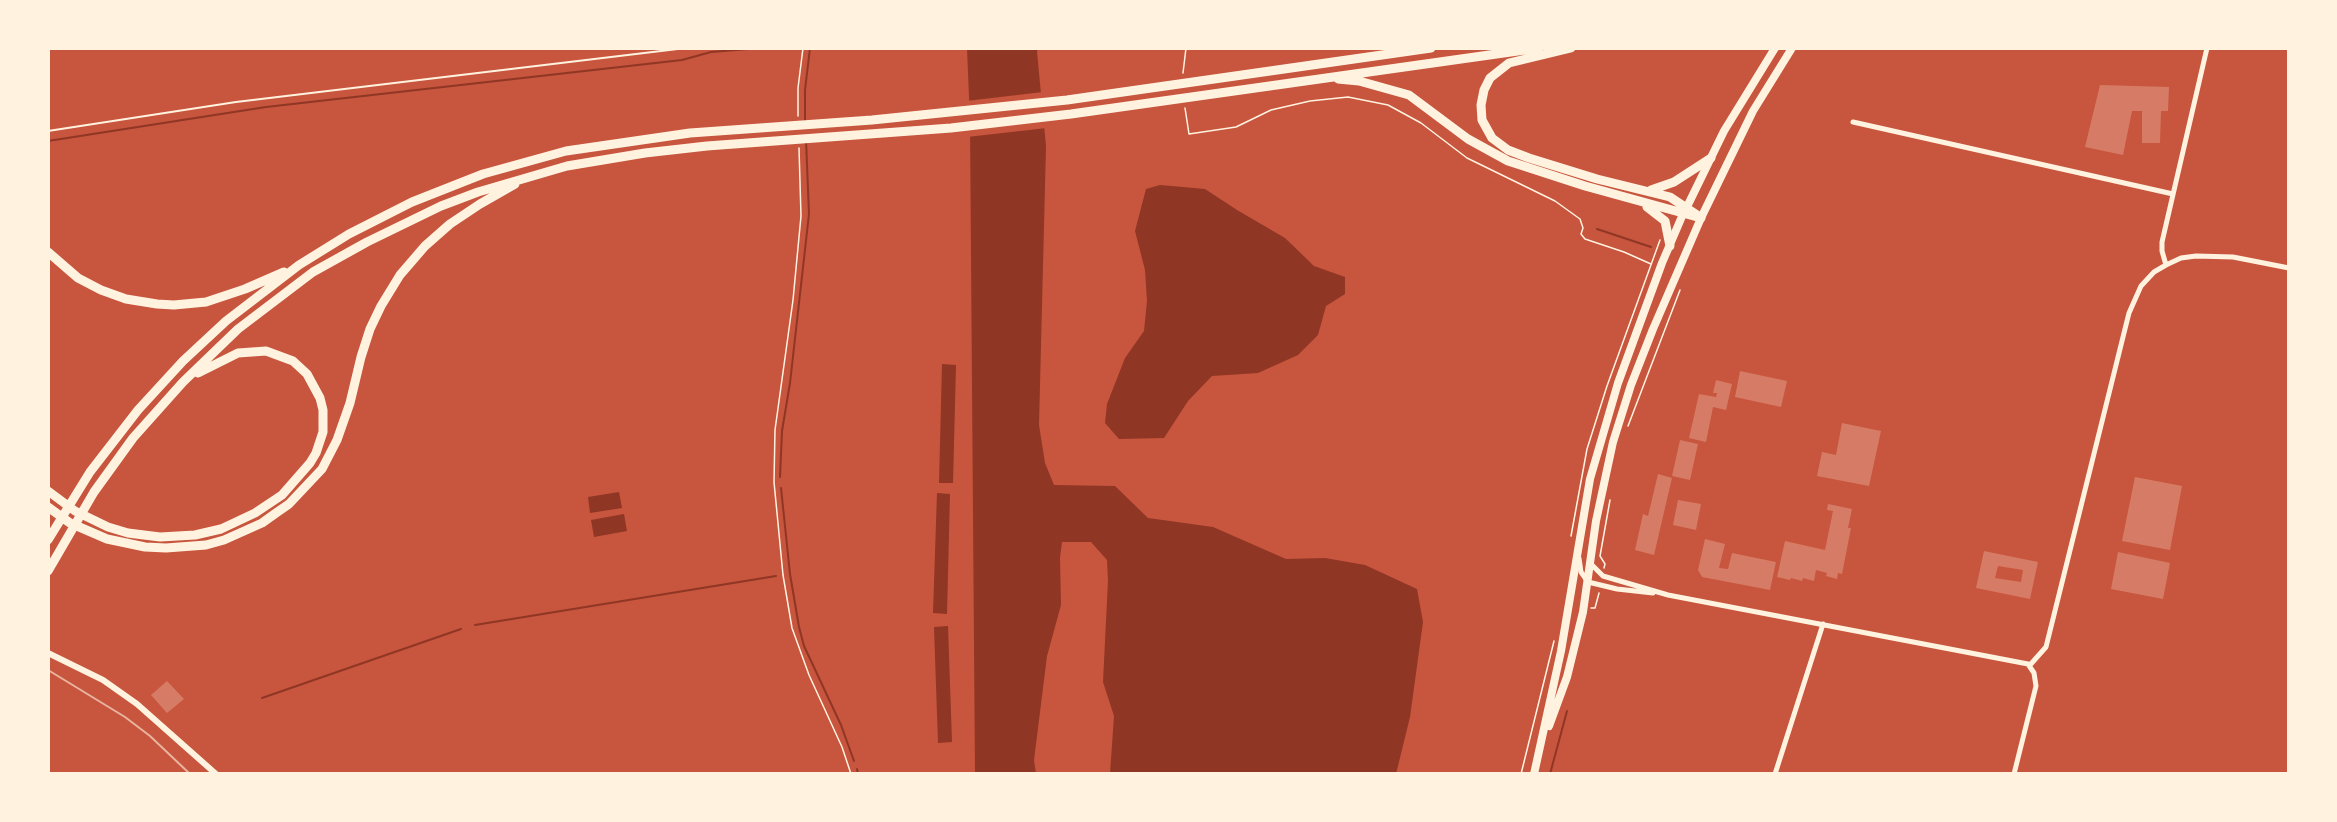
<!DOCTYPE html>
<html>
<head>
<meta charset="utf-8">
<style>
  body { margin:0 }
  #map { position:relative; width:2337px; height:822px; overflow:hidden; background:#c8553d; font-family:Lora,serif }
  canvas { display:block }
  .frame { position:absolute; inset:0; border:50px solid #fff3e0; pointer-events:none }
</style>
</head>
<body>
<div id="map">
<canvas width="2337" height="822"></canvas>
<div class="frame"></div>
</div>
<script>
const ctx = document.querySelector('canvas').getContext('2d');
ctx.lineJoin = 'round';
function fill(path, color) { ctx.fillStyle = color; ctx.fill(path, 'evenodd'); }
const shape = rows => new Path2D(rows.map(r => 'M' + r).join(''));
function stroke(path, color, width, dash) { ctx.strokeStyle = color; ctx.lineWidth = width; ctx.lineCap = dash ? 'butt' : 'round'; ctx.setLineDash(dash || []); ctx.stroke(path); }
fill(shape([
  [967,48,1038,48,1037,52,1046,146,1039,425,1045,463,1054,485,1115,486,1148,518,1213,527,1286,559,1325,558,1365,565,1417,589,1423,622,1410,717,1396,774,1110,774,1114,716,1103,682,1108,581,1107,560,1091,542,1062,542,1060,558,1061,605,1047,656,1034,760,1036,774,975,774,970,121],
  [1160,185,1205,189,1237,210,1285,238,1314,266,1345,277,1345,294,1326,306,1318,335,1298,355,1258,373,1212,376,1188,401,1164,438,1119,439,1105,423,1107,404,1125,358,1144,331,1147,301,1145,270,1135,231,1146,189],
  [942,364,956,365,953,483,939,483],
  [619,492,622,508,590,513,588,497],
  [937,493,950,494,947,614,933,613],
  [624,514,627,531,594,537,591,520],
  [948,626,952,742,938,743,934,627]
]), '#8f3625');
fill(shape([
  [1043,92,1047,128,967,137,966,101]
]), '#c8553d');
stroke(shape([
  [805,123,805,90,810,48],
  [48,141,266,107,682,60,711,52,761,48],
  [1597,229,1651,247],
  [780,477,782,431,790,383,809,214,806,140],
  [781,488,790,574,799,627,804,646,841,725,854,761],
  [475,625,776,576],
  [262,698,461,629],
  [857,769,858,774],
  [1550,774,1567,711]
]), '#8f3625', 2);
fill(shape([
  [2100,85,2169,87,2168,111,2161,111,2160,143,2142,143,2142,111,2132,111,2123,155,2085,147],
  [1740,371,1787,381,1781,407,1735,397],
  [1716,380,1732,384,1726,410,1713,407,1706,442,1689,438,1699,394,1716,397,1717,393,1713,393],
  [1842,423,1881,431,1869,486,1817,476,1822,452,1836,455],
  [1680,440,1698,444,1690,480,1672,476],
  [1658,474,1672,478,1654,555,1635,550,1643,514,1648,516],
  [2135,477,2182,486,2170,550,2122,541],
  [1678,500,1701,504,1696,530,1673,525],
  [1828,504,1852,509,1848,528,1851,528,1842,574,1838,573,1837,579,1826,576,1827,573,1816,570,1814,581,1803,578,1802,581,1791,578,1790,580,1777,577,1785,541,1825,550,1833,511,1827,510],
  [1705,539,1725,544,1719,568,1728,569,1732,553,1776,562,1770,590,1702,577,1698,570],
  [1984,551,2038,562,2030,599,1976,588],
  [1998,566,2023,570,2021,582,1995,578],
  [2118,552,2170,563,2163,599,2111,589],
  [167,681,184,699,167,713,151,695]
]), '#d67c66');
stroke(shape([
  [1183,73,1186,48],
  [1185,108,1189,134,1236,127,1271,110,1310,101,1348,97,1388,105,1421,123,1467,158,1555,201,1580,219,1583,228,1581,234,1585,239,1624,252,1651,264],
  [798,116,798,88,803,48],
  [799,148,801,216,793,300,775,430,774,482,783,575,792,628,809,675,842,747,851,774],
  [1628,426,1680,290],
  [1571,536,1587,449,1607,386,1660,240],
  [1604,568,1605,564,1600,556,1610,500],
  [1591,608,1595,608,1599,593],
  [1521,774,1554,641]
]), '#fff3e0', 1.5);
stroke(shape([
  [48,131,236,102,686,48]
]), '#fff3e0', 2);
stroke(shape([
  [1853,122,2173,194],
  [2166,265,2162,251,2162,242,2207,48],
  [1579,558,1581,572,1588,582,1617,589,1653,593],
  [1590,563,1603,576,1668,595,2028,664,2034,673,2036,686,2014,774],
  [2030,665,2046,647,2123,337,2129,313,2141,286,2154,272,2166,265,2181,258,2196,256,2233,257,2289,268],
  [1775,774,1823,624]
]), '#fff3e0', 5);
stroke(shape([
  [48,653,103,680,137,704,216,774]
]), '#fff3e0', 6);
stroke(shape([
  [1549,726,1567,677,1583,612,1596,521,1613,442,1631,385,1653,329,1701,218],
  [1534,774,1561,651,1590,479,1618,383,1662,263,1683,214]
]), '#fff3e0', 8);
stroke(shape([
  [1684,213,1724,131,1775,48],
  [1701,218,1753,111,1792,48]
]), '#fff3e0', 8);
stroke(shape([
  [1571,48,1509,63,1490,78,1484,90,1481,105,1482,120,1492,138,1508,150,1529,158,1597,179,1670,197,1700,217],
  [1338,79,1359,81,1409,95,1468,139,1508,161,1585,186,1701,218],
  [1651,190,1674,182,1711,158],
  [1647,207,1665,221,1670,246],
  [48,252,78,278,101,290,126,299,157,304,174,305,206,302,245,289,284,272],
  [48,491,75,511,108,527,128,533,160,537,195,535,221,529,255,513,282,495,310,463,316,453,323,432,323,410,320,398,307,374,293,361,266,351,238,353,198,373],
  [48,507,70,523,107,539,145,547,166,548,206,545,224,540,262,523,276,513,289,504,322,469,337,440,350,403,361,357,370,329,381,306,400,275,425,246,450,224,480,204,515,184],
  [48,540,90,472,138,410,183,361,226,321,299,265,349,234,412,202,483,174,566,151,690,133,872,120,1067,100,1431,48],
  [48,571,94,492,133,438,183,382,238,329,313,272,367,242,441,206,478,192,567,166,645,153,707,146,951,128,1071,114,1539,48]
]), '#fff3e0', 9);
stroke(shape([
  [48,670,125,717,150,736,190,774]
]), '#e9b49f', 2);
</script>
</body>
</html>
